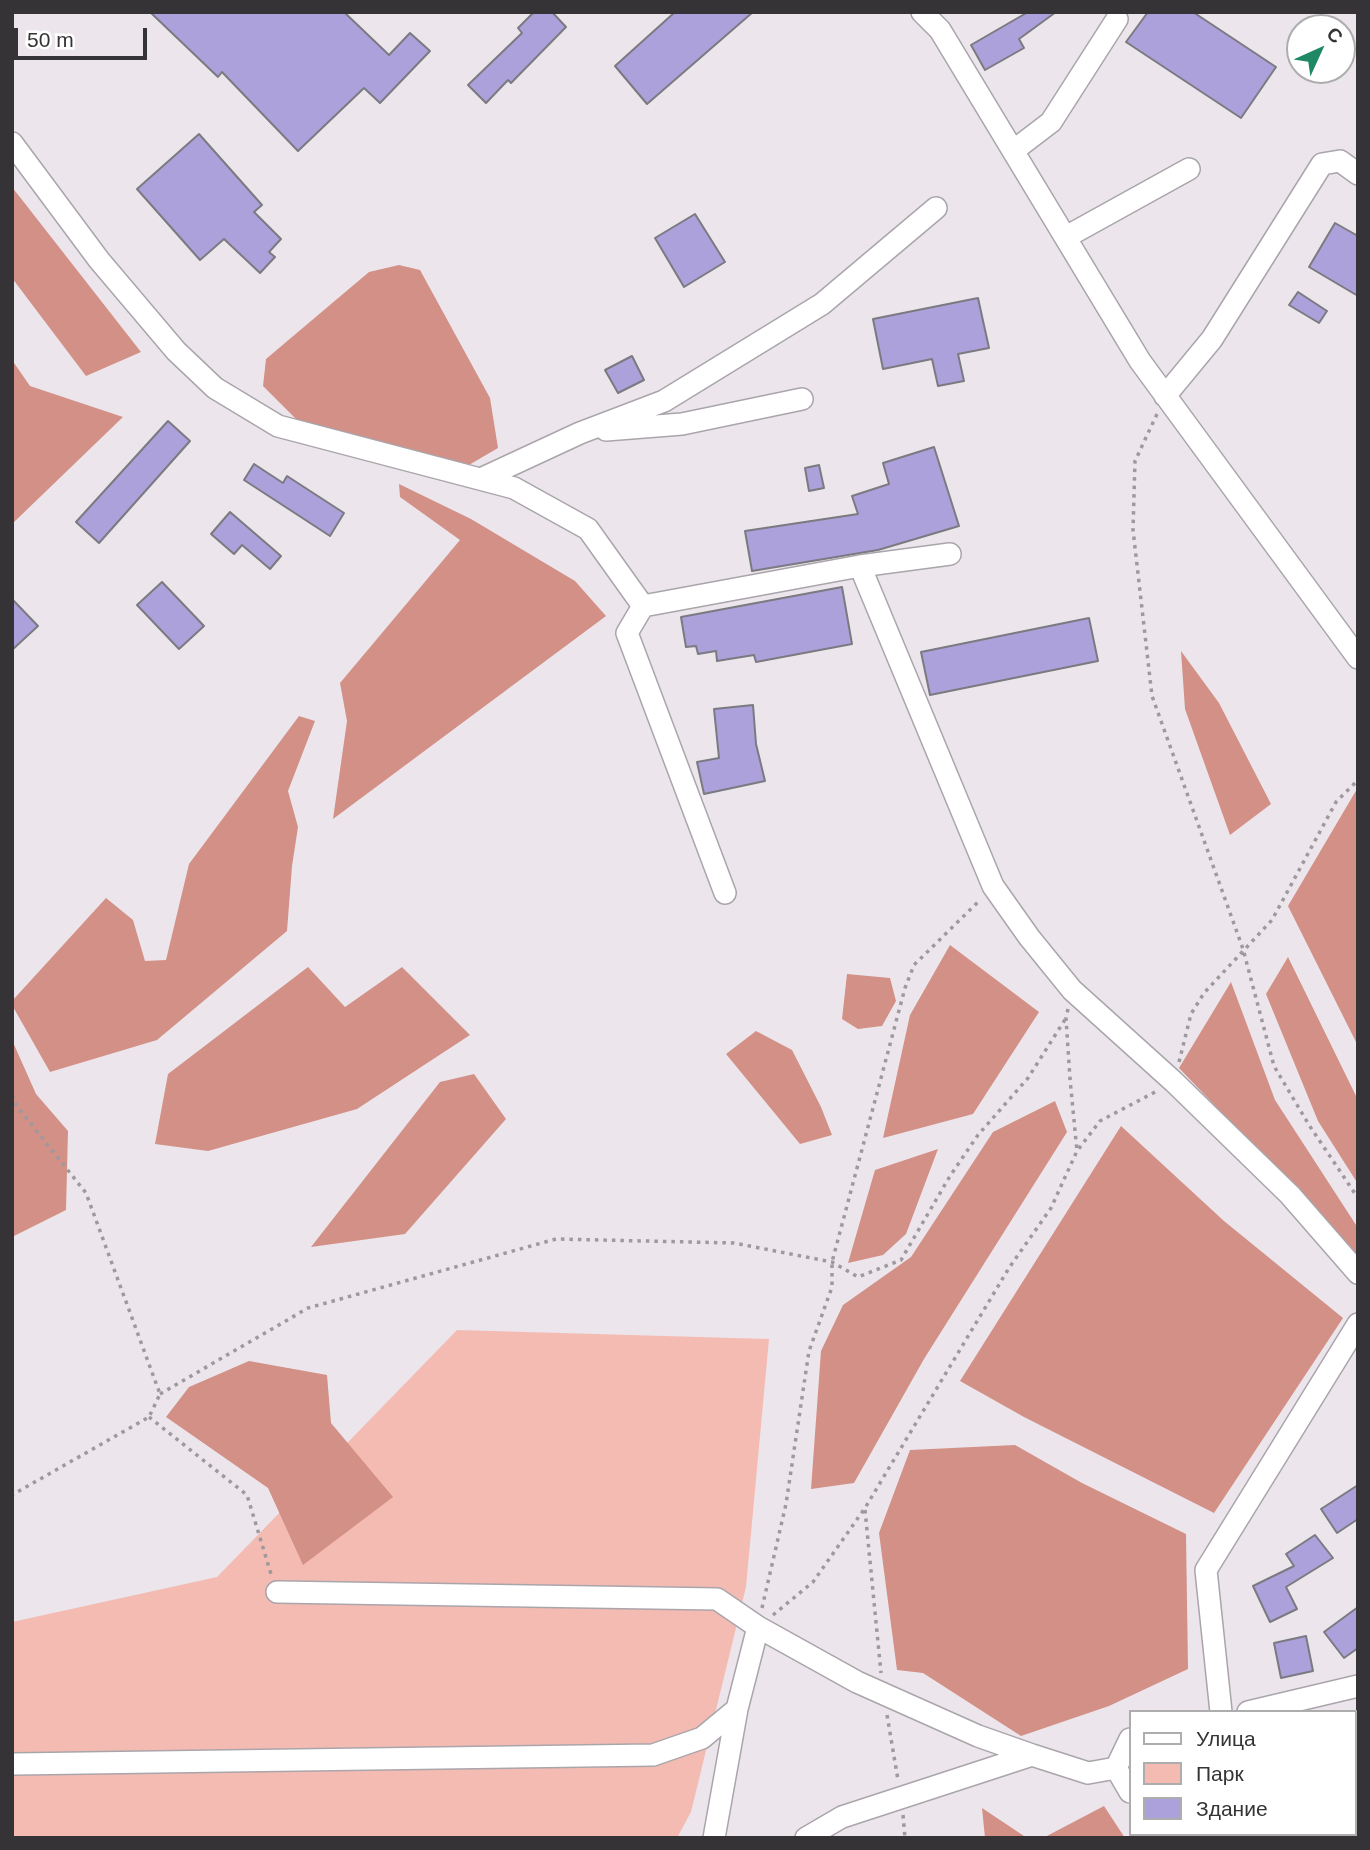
<!DOCTYPE html>
<html>
<head>
<meta charset="utf-8">
<style>
  body { margin:0 }
  #map { position:relative; width:1370px; height:1850px; overflow:hidden; background:#ece6ec; font-family:Arial,sans-serif }
  canvas { display:block }
  .frame { position:absolute; inset:0; border:14px solid #353335; pointer-events:none }
  .legend { position:absolute; left:1129px; top:1710px; width:228px; height:126px; box-sizing:border-box; background:#fff; border:2px solid #aeadae; margin:0; padding:9px 12px; list-style:none; font-size:21px; color:#353335 }
  .legend li { display:flex; align-items:center; gap:14px; height:35px }
  .legend b { width:35px; border:2px solid #aeadae }
  .north { position:absolute; left:1286px; top:14px; width:70px; height:70px; box-sizing:border-box; background:#fff; border:2px solid #aeadae; border-radius:50%; rotate:45deg; font-size:19px; font-weight:700; line-height:28px; text-align:center; color:#353335 }
  .north::after { content:''; display:block; margin:auto; width:24px; height:32px; background:#1f8864; clip-path:polygon(50% 0,100% 100%,50% 72%,0 100%) }
  .scale { position:absolute; left:14px; top:28px; width:133px; height:32px; box-sizing:border-box; border:4px solid #353335; border-top:0; padding-left:9px; font-size:21px; line-height:24px; white-space:nowrap; color:#353335; -webkit-text-stroke:5px #fff; paint-order:stroke }
</style>
</head>
<body>
<div id="map">
<canvas width="1370" height="1850"></canvas>
<div class="frame"></div>
<ul class="legend">
<li><b style="height:9px;background:#fff"></b>Улица</li>
<li><b style="height:19px;background:#f4bbb3"></b>Парк</li>
<li><b style="height:19px;background:#aca1db"></b>Здание</li>
</ul>
<div class="north">С</div>
<div class="scale">50 m</div>
</div>
<script>
const ctx = document.querySelector('canvas').getContext('2d');
ctx.lineJoin = 'round';
function fill(path, color) { ctx.fillStyle = color; ctx.fill(path, 'evenodd'); }
const shape = rows => new Path2D(rows.map(r => 'M' + r).join(''));
function stroke(path, color, width, dash) { ctx.strokeStyle = color; ctx.lineWidth = width; ctx.lineCap = dash ? 'butt' : 'round'; ctx.setLineDash(dash || []); ctx.stroke(path); }
fill(shape([
  [457,1330,769,1339,746,1587,691,1812,677,1838,12,1838,12,1622,217,1577]
]), '#f4bbb3');
fill(shape([
  [12,187,141,352,86,376,12,278],
  [399,265,420,270,490,398,498,448,462,469,310,433,263,386,266,359,369,272],
  [12,360,30,386,123,417,12,524],
  [399,484,471,519,575,581,606,616,333,819,347,721,340,683,460,540,400,497],
  [1181,651,1219,703,1271,804,1230,835,1185,709],
  [299,716,315,721,288,791,298,827,292,866,287,931,157,1040,50,1072,12,1005,12,1001,106,898,133,920,145,961,166,960,189,864],
  [1357,789,1358,791,1358,1046,1288,906],
  [950,945,1039,1012,973,1114,883,1138,910,1015],
  [1288,957,1358,1100,1358,1184,1318,1121,1266,994],
  [308,967,345,1007,402,967,470,1035,357,1109,208,1151,155,1144,168,1074],
  [847,974,890,978,896,1001,882,1026,858,1029,842,1019],
  [1231,982,1275,1100,1358,1228,1358,1255,1179,1068],
  [756,1031,792,1050,821,1107,832,1135,800,1144,726,1054],
  [12,1040,36,1094,68,1131,66,1210,12,1237],
  [474,1074,506,1119,405,1234,311,1247,440,1082],
  [1055,1101,1067,1132,924,1359,854,1483,811,1489,821,1351,843,1305,911,1257,993,1132],
  [1121,1126,1224,1221,1343,1318,1214,1513,1024,1417,960,1381],
  [938,1149,906,1234,883,1255,848,1263,875,1170],
  [249,1361,327,1375,331,1423,393,1497,303,1565,268,1488,166,1417,189,1387],
  [1015,1445,1082,1483,1186,1534,1188,1669,1109,1706,1021,1736,923,1673,897,1670,879,1533,910,1450],
  [1104,1806,1125,1838,1043,1838],
  [982,1808,1027,1838,985,1838]
]), '#d29086');
const building = shape([
  [150,12,344,12,389,55,410,33,430,51,380,103,364,88,298,151,222,72,218,77,150,12],
  [534,12,552,12,566,27,511,83,508,80,486,103,468,85,522,33,518,28,534,12],
  [675,12,753,12,647,104,615,66,675,12],
  [1028,12,1056,12,1019,39,1024,48,985,70,971,45,1028,12],
  [1148,12,1193,12,1276,67,1241,118,1126,42,1148,12],
  [199,134,262,205,254,212,281,239,269,252,275,257,260,273,224,239,200,260,137,189,199,134],
  [695,214,725,262,684,287,655,238,695,214],
  [1335,223,1358,236,1358,296,1309,267,1335,223],
  [1298,292,1327,311,1319,323,1289,305,1298,292],
  [978,298,989,348,958,354,964,381,938,386,932,359,883,369,873,319,978,298],
  [632,356,644,380,618,393,605,370,632,356],
  [168,421,190,441,99,543,76,522,168,421],
  [934,447,959,526,878,550,752,571,745,531,858,514,852,496,889,484,883,463,934,447],
  [254,464,283,483,287,476,344,513,330,536,244,480,254,464],
  [819,465,824,488,809,491,805,468,819,465],
  [230,512,281,556,270,569,242,545,234,554,211,534,230,512],
  [162,582,204,626,179,649,137,605,162,582],
  [842,587,852,644,756,662,754,655,717,661,716,651,698,654,696,646,686,647,681,617,842,587],
  [12,599,38,626,12,650,12,599],
  [1089,618,1098,661,930,695,921,652,1089,618],
  [753,705,756,744,765,781,704,794,697,762,719,758,714,709,753,705],
  [1358,1485,1358,1519,1337,1533,1321,1509,1358,1485],
  [1315,1535,1333,1558,1286,1587,1297,1609,1270,1622,1253,1586,1294,1566,1286,1554,1315,1535],
  [1358,1607,1358,1648,1344,1658,1324,1632,1358,1607],
  [1306,1636,1313,1671,1281,1678,1274,1643,1306,1636]
]);
fill(building, '#aca1db');
stroke(building, '#7b7a81', 2);
const minor = shape([
  [922,12,940,30,1140,361,1358,658],
  [12,143,99,260,176,351,215,388,278,426,514,488,588,529,643,606],
  [1013,151,1051,122,1117,19],
  [1066,237,1189,169],
  [1165,396,1212,339,1322,164,1340,161,1358,174],
  [606,430,682,424,802,399],
  [483,478,580,433,664,401,822,304,936,208],
  [860,566,950,554],
  [725,893,627,633,643,606,860,566,993,886,1029,937,1072,990,1174,1082,1290,1195,1358,1273],
  [277,1592,717,1599,758,1627,857,1682,978,1736,1032,1755],
  [1221,1712,1206,1570,1358,1324],
  [1248,1712,1358,1686],
  [14,1764,653,1755,702,1738,737,1709],
  [1116,1768,1130,1739],
  [1116,1768,1130,1792],
  [1157,1834,1159,1838],
  [714,1838,737,1709,758,1627],
  [806,1838,842,1817,1032,1755,1088,1773,1116,1768]
]);
stroke(minor, '#aaa5ab', 24);
stroke(shape([
  [1157,414,1135,461,1133,530,1152,696,1243,949,1274,1066,1309,1125,1358,1198],
  [1068,1009,1066,1018,1070,1079,1077,1151],
  [1179,1062,1191,1014,1204,993,1272,920,1336,802,1358,780],
  [12,1095,16,1105,86,1193,160,1394,149,1417,12,1495],
  [160,1394,308,1308,556,1239,734,1243,832,1262,858,1277,901,1260,950,1176,978,1135,1028,1078,1066,1018],
  [149,1417,247,1495,271,1574],
  [865,1510,881,1673],
  [762,1608,786,1504,809,1351,832,1287,832,1262,905,988,914,965,980,900],
  [773,1615,813,1582,865,1508,1009,1268,1051,1208,1077,1151,1100,1121,1157,1091],
  [887,1715,898,1780],
  [903,1815,905,1838]
]), '#9d999d', 3.5, [3.5, 5]);
stroke(minor, '#fff', 21);
</script>
</body>
</html>
